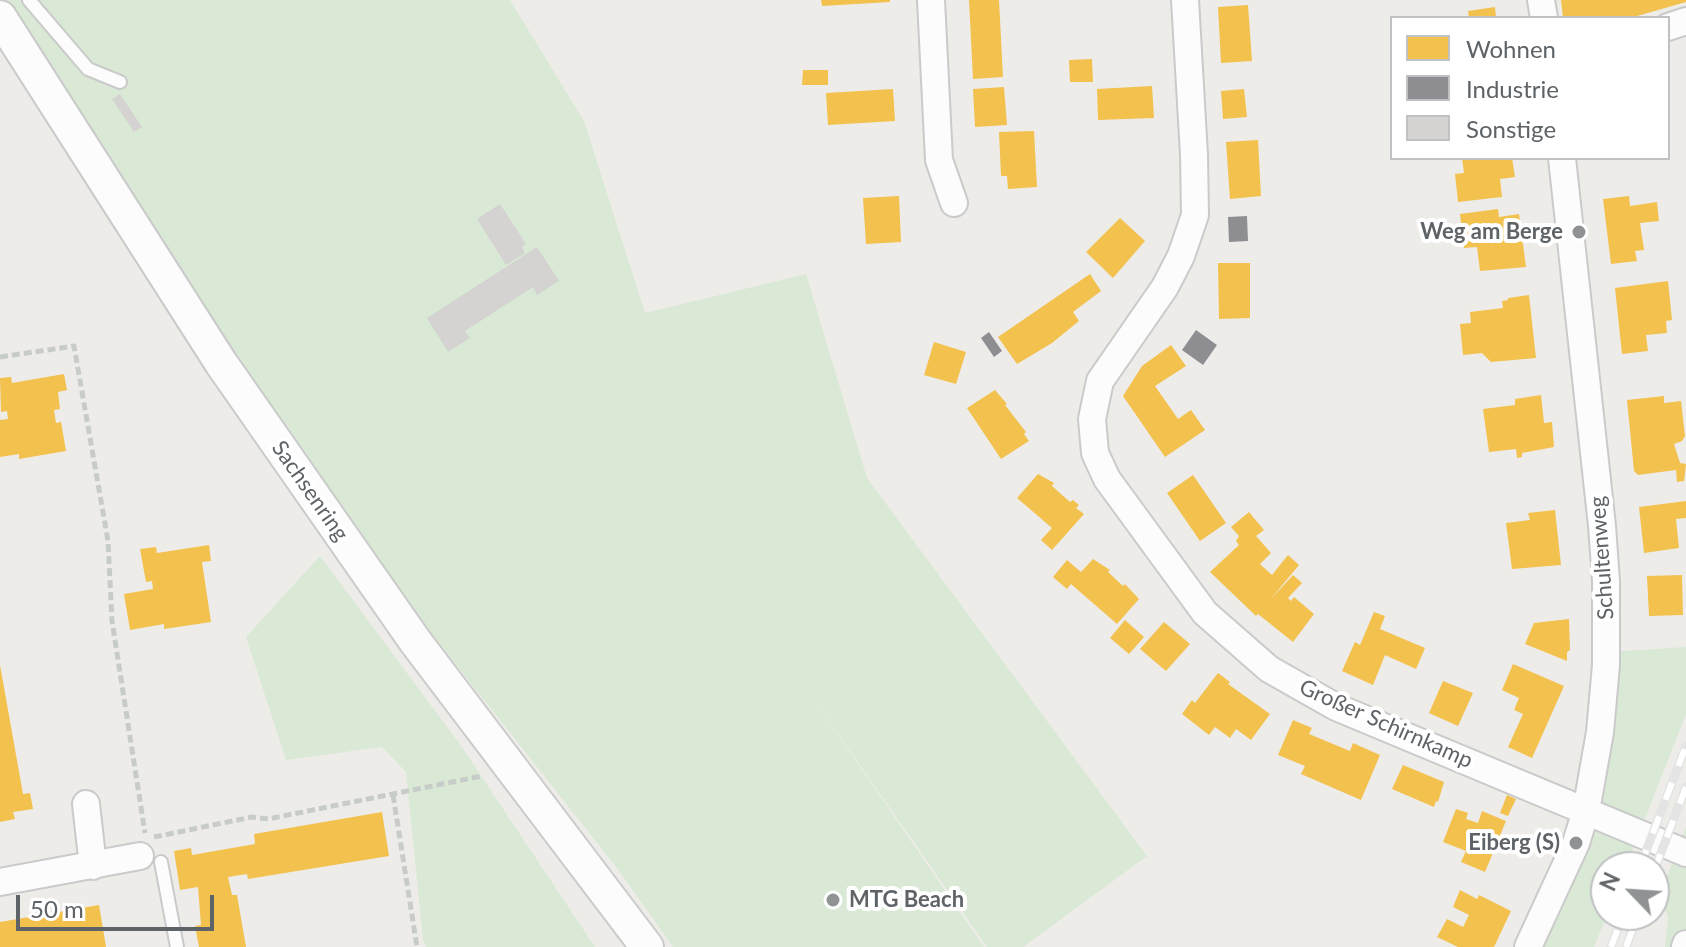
<!DOCTYPE html>
<html>
<head>
<meta charset="utf-8">
<style>
  body { margin:0 }
  #map { position:relative; width:1686px; height:947px; overflow:hidden; background:#eeece9; font-family:Lato,sans-serif }
  canvas { display:block }
  .legend { position:absolute; left:1390px; top:16px; width:280px; height:144px; box-sizing:border-box; background:#fff; border:2px solid #bfc1c2; margin:0; padding:10px 14px; list-style:none; font-size:24px; color:#5e6367 }
  .legend li { display:flex; align-items:center; gap:16px; height:40px }
  .legend b { width:40px; border:2px solid #bfc1c2 }
  .north { position:absolute; left:1590px; top:851px; width:80px; height:80px; box-sizing:border-box; background:#fff; border:2px solid #bfc1c2; border-radius:50%; rotate:295deg; font-size:22px; font-weight:700; line-height:32px; text-align:center; color:#5e6367 }
  .north::after { content:''; display:block; margin:auto; width:28px; height:36px; background:#909394; clip-path:polygon(50% 0,100% 100%,50% 72%,0 100%) }
  .scale { position:absolute; left:16px; top:895px; width:198px; height:36px; box-sizing:border-box; border:4px solid #5e6367; border-top:0; padding-left:10px; font-size:24px; line-height:28px; white-space:nowrap; color:#5e6367; -webkit-text-stroke:6px #fff; paint-order:stroke }
</style>
</head>
<body>
<div id="map">
<canvas width="1686" height="947"></canvas>
<ul class="legend">
<li><b style="height:22px;background:#f2c14e"></b>Wohnen</li>
<li><b style="height:22px;background:#8d8d92"></b>Industrie</li>
<li><b style="height:22px;background:#d4d3d2"></b>Sonstige</li>
</ul>
<div class="north">N</div>
<div class="scale">50 m</div>
</div>
<script>
const ctx = document.querySelector('canvas').getContext('2d');
ctx.lineJoin = 'round';
function fill(path, color) { ctx.fillStyle = color; ctx.fill(path, 'evenodd'); }
const shape = rows => new Path2D(rows.map(r => 'M' + r).join(''));
function stroke(path, color, width, dash) { ctx.strokeStyle = color; ctx.lineWidth = width; ctx.lineCap = dash ? 'butt' : 'round'; ctx.setLineDash(dash || []); ctx.stroke(path); }
function drawText(font, color, halo, rows, align = 'center') {
  ctx.font = font + ' Lato,sans-serif'; ctx.lineWidth = 8; ctx.setLineDash([]); ctx.textBaseline = 'middle'; ctx.strokeStyle = halo; ctx.fillStyle = color; for (const [text, x, y, turn = 0] of rows) {
    ctx.save(); ctx.translate(x, y); ctx.rotate((+turn || 0) * Math.PI / 180); ctx.textAlign = isNaN(turn) ? turn : align; if (halo) ctx.strokeText(text, 0, 0); ctx.fillText(text, 0, 0); ctx.restore();
  }
}
fill(shape([
  [7,0,510,0,584,121,645,313,806,274,867,478,1147,856,1023,947,987,947,797,675,984,947,673,947,617,868,423,623,232,356],
  [320,556,462,747,595,947,426,947,423,939,406,772,382,747,286,760,246,637],
  [1686,647,1686,714,1626,867,1606,867,1607,915,1594,947,1528,947,1576,843,1607,652],
  [1686,827,1686,947,1665,947,1668,917,1659,897]
]), '#d9e9d5');
fill(shape([
  [821,0,890,0,890,2,822,6],
  [969,0,999,0,1003,77,973,79],
  [1561,0,1686,0,1686,2,1630,18,1563,18],
  [1248,5,1252,61,1221,63,1218,7],
  [1495,7,1496,18,1469,18,1468,11],
  [1092,59,1093,82,1070,82,1069,60],
  [803,70,828,70,828,85,802,85],
  [1152,86,1154,118,1098,120,1097,89],
  [1004,87,1007,125,975,127,973,89],
  [893,89,895,121,828,125,826,93],
  [1244,89,1247,117,1223,119,1221,91],
  [1034,131,1037,187,1008,189,1007,176,1001,176,999,132],
  [1258,140,1261,196,1230,199,1226,142],
  [1462,158,1512,158,1515,177,1500,179,1502,197,1458,202,1455,174,1464,173],
  [899,196,901,242,866,244,863,198],
  [1629,196,1630,206,1657,202,1659,221,1640,223,1644,250,1635,251,1637,261,1611,264,1603,199],
  [1498,209,1499,217,1519,214,1526,267,1480,271,1477,247,1464,248,1460,214],
  [1120,218,1145,241,1113,278,1086,252],
  [1218,263,1250,263,1250,318,1219,319],
  [1090,274,1101,291,1073,312,1079,321,1052,343,1017,364,998,337],
  [1668,281,1672,320,1666,321,1667,333,1646,335,1648,351,1622,354,1615,288],
  [1529,295,1536,358,1491,362,1482,353,1463,355,1460,324,1471,323,1470,312,1503,308,1502,301,1508,300,1508,298],
  [934,342,966,352,956,384,924,375],
  [1171,345,1186,366,1155,386,1178,419,1191,410,1205,430,1165,457,1123,396,1142,366],
  [64,374,67,390,58,392,60,409,54,410,56,423,61,422,66,451,19,459,19,454,0,457,0,420,8,419,7,411,1,412,0,378,11,377,12,383],
  [995,390,1007,404,1005,405,1026,432,1024,434,1029,441,1001,459,967,408],
  [1541,395,1544,423,1552,422,1554,447,1522,453,1522,457,1517,458,1516,449,1489,452,1483,409,1515,405,1515,399],
  [1664,396,1664,403,1681,401,1685,436,1682,441,1674,444,1680,463,1686,464,1684,481,1677,482,1676,470,1638,475,1634,471,1627,400],
  [1038,474,1054,483,1052,486,1070,502,1073,500,1079,505,1076,508,1084,514,1052,550,1041,540,1052,528,1017,498],
  [1193,475,1226,523,1200,541,1167,493],
  [1686,501,1686,518,1676,519,1679,548,1644,553,1639,507],
  [1555,510,1561,565,1512,569,1506,523,1530,520,1528,513],
  [1249,512,1264,530,1256,536,1271,553,1260,564,1272,575,1288,555,1299,565,1270,600,1293,575,1302,583,1288,598,1291,601,1294,597,1314,614,1293,642,1258,614,1256,616,1210,572,1239,545,1236,541,1239,536,1231,527],
  [209,545,211,561,202,562,211,622,164,629,164,624,130,630,124,594,153,589,152,581,146,582,140,549,156,547,157,553],
  [1093,559,1110,570,1108,572,1123,586,1125,584,1139,599,1117,624,1071,584,1067,589,1053,577,1067,560,1081,572],
  [1682,575,1683,615,1649,616,1647,576],
  [1374,612,1385,616,1380,629,1425,648,1416,669,1385,655,1373,685,1342,671,1355,642,1360,645],
  [1569,619,1570,650,1567,652,1567,661,1525,644,1534,623],
  [1125,620,1144,637,1129,654,1110,638],
  [1164,622,1190,644,1166,671,1140,649],
  [1513,664,1564,686,1532,758,1508,747,1523,714,1514,710,1519,698,1502,690],
  [0,665,23,794,30,793,33,809,13,812,15,819,0,822],
  [1218,673,1230,682,1228,684,1270,714,1251,740,1236,729,1230,738,1215,727,1209,735,1182,714,1192,700,1195,703],
  [1443,681,1473,693,1458,726,1429,713],
  [1293,720,1312,728,1309,734,1350,751,1353,743,1380,755,1361,800,1301,774,1305,766,1278,755],
  [1403,765,1444,782,1438,802,1436,801,1434,807,1392,789],
  [1507,795,1516,799,1508,816,1500,813],
  [1456,809,1468,813,1466,819,1478,823,1482,811,1506,821,1485,872,1461,862,1466,851,1443,842],
  [382,812,389,856,248,879,247,874,228,877,232,895,237,895,246,947,199,947,195,926,201,925,198,887,180,890,174,851,191,848,192,855,255,844,254,834],
  [1460,890,1477,899,1479,895,1511,911,1494,947,1458,947,1437,937,1447,919,1463,927,1469,915,1453,907],
  [99,905,106,947,0,947,0,922]
]), '#f2c14e');
fill(shape([
  [1247,216,1248,241,1229,242,1228,217],
  [1196,330,1217,345,1203,365,1182,350],
  [989,332,1002,351,994,357,981,338]
]), '#8d8d92');
fill(shape([
  [120,94,142,127,134,132,112,99],
  [500,204,526,244,522,247,525,253,506,265,477,219],
  [537,247,559,281,537,295,533,287,465,331,470,338,448,352,427,318]
]), '#d4d3d2');
const service = shape([
  [29,0,88,69,120,82],
  [161,862,177,947]
]);
const minor = shape([
  [931,0,939,160,954,203],
  [1185,0,1194,155,1195,215,1181,256,1165,287,1100,381,1092,419,1095,453,1107,479,1205,613,1269,669,1336,707,1686,853],
  [1541,0,1544,18],
  [1668,27,1686,21],
  [86,804,93,866],
  [0,882,140,856],
  [1528,947,1576,843,1586,811,1600,732,1606,665,1606,581,1602,526,1562,158],
  [1685,947,1686,944]
]);
const tertiary = shape([
  [0,17,221,363,415,641,647,947]
]);
stroke(service, '#cacaca', 16);
stroke(minor, '#cacaca', 30);
stroke(tertiary, '#cacaca', 36);
stroke(shape([
  [0,357,74,346,108,541,112,621,145,833],
  [393,795,417,947],
  [154,837,252,817,268,819,482,776]
]), '#c8ccc9', 5, [8, 4]);
stroke(service, '#fcfcfc', 12);
stroke(minor, '#fcfcfc', 26);
stroke(tertiary, '#fcfcfc', 32);
const rail = shape([
  [1640,867,1686,746],
  [1654,871,1686,787],
  [1611,947,1623,915],
  [1626,947,1638,915]
]);
stroke(rail, '#e3e4e3', 9);
stroke(rail, '#fff', 6, [18]);
for (const [x, y, r, color] of [
  [1579,232,8,"#909394"],
  [1576,843,8,"#909394"],
  [833,900,8,"#909394"]
]) { const dot = new Path2D(); dot.arc(x, y, r, 0, 2 * Math.PI); ctx.fillStyle = color; ctx.fill(dot); stroke(dot, '#fff', 3); }
drawText('bold 22px', '#5e6367', '#fff', [
  ["Weg am Berge",1563,232],
  ["Eiberg (S)",1560,843],
  ["MTG Beach",849,900,"left"]
], 'right');
drawText('22px', '#5e6367', '#fff', [
  ["Sachsenring",310,491,55],
  ["Schultenweg",1602,558,-94],
  ["Großer Schirnkamp",1386,724,24]
]);
</script>
</body>
</html>
